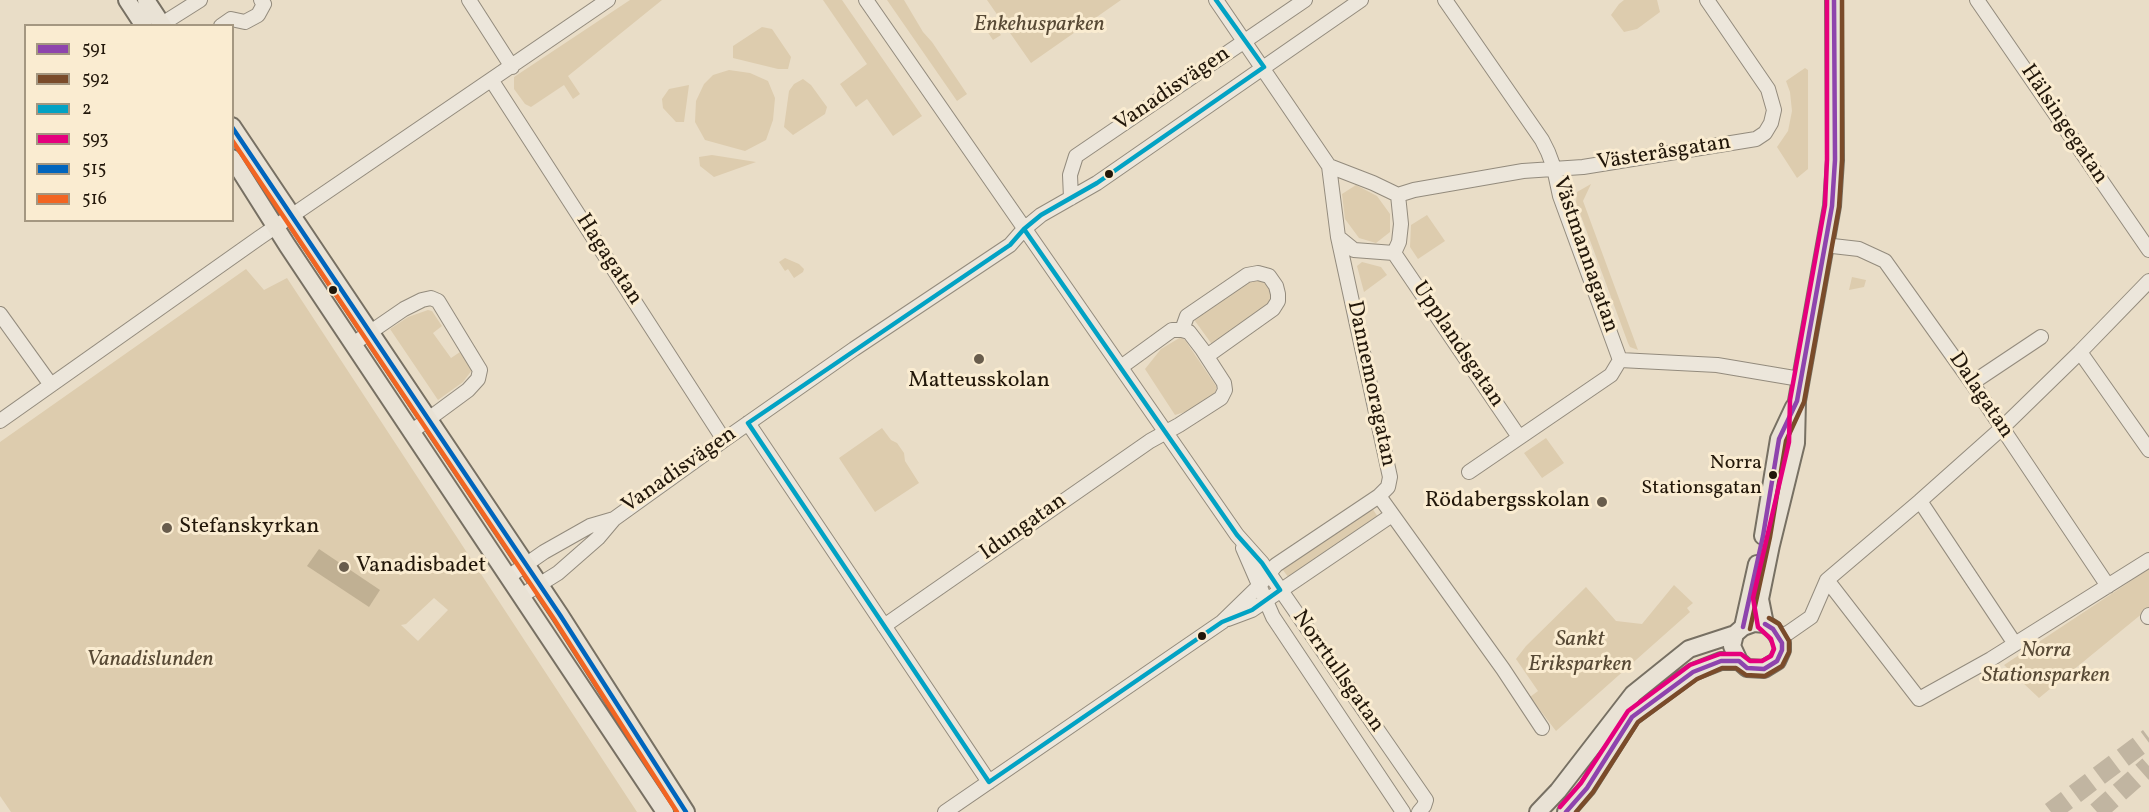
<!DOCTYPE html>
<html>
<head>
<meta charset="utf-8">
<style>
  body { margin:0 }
  #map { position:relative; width:2149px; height:812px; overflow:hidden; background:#e9ddc7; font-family:Vollkorn,serif }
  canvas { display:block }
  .legend { position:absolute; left:24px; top:24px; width:210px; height:198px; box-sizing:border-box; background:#faecd1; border:2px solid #a49781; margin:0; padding:8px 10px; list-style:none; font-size:18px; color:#22170a }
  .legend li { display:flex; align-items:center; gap:12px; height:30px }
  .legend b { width:30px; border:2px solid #a49781 }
</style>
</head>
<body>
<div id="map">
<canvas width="2149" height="812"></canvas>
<ul class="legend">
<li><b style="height:8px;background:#8e44ad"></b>591</li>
<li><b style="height:8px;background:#7a4b2a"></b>592</li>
<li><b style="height:8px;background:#02a2c4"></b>2</li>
<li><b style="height:8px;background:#e5007d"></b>593</li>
<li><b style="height:8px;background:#0065bd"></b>515</li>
<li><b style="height:8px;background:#f26522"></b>516</li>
</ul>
</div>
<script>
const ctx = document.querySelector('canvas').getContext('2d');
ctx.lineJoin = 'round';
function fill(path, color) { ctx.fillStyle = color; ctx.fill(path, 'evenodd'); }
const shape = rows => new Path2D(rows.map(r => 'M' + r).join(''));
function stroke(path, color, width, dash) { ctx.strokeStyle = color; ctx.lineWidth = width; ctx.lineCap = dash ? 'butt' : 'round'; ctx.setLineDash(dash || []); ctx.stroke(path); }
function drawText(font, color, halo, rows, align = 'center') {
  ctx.font = font + ' Vollkorn,serif'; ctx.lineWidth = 6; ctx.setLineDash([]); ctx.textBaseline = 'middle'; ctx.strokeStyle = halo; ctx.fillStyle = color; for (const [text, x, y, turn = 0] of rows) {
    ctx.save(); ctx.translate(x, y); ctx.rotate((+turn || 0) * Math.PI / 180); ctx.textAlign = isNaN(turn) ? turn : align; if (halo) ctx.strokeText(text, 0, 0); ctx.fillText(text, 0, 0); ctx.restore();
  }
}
fill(shape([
  [630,0,662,0,568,76,580,94,573,99,564,85,531,107,525,104,514,89,514,77],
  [823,0,842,0,922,116,893,136,867,99,856,107,840,84,867,64],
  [887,0,904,0,923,32,932,42,967,94,957,101],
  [987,0,1121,0,1031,63],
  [1624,0,1657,0,1660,12,1637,29,1624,32,1611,15,1619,4],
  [990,20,1001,35,993,40,983,25],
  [762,27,772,29,791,57,788,69,778,69,733,58,733,46],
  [1805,68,1808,70,1808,169,1797,178,1777,147,1788,131,1792,111,1790,92,1786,81],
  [729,70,750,73,768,81,775,98,773,120,766,140,745,151,705,140,695,122,696,101,704,84,713,75],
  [803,79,811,85,827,107,825,114,793,135,784,127,789,91,794,84],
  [689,85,684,122,676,122,663,108,662,99,669,89],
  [712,155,756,162,714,177,700,166,699,157],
  [1591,184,1583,201,1638,350,1630,347,1628,343,1578,208,1576,202,1577,192],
  [1356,185,1377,196,1390,214,1390,232,1376,243,1359,238,1345,219,1342,194],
  [1427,215,1445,241,1418,259,1410,247,1411,225],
  [785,258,799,264,804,269,803,272,794,278,788,269,785,271,779,262],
  [1362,262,1381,267,1387,275,1364,292,1357,266],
  [246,269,264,290,287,278,637,812,11,812,0,796,0,442],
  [434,598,448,610,418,641,401,625,406,624],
  [1852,277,1866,280,1864,287,1849,290],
  [1261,278,1272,286,1272,302,1216,345,1211,343,1195,321,1194,316,1243,281],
  [428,310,432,311,442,326,433,333,451,358,460,352,472,370,463,382,438,400,390,329,408,317],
  [1181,337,1185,340,1216,386,1216,390,1214,394,1188,411,1175,415,1145,369,1161,349],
  [882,428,891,440,897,443,904,453,905,461,919,483,875,512,839,458],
  [1546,438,1564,463,1542,478,1524,453],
  [1370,505,1380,520,1291,581,1280,566],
  [2149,569,2149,608,2039,698,2004,665],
  [1674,585,1693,603,1687,608,1690,612,1556,731,1530,697,1538,691,1516,659,1526,646,1586,587,1616,621,1642,624]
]), '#ddccae');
fill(shape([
  [319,549,380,590,369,607,307,566]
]), '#c0b093');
stroke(shape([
  [2051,812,2149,738],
  [2097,812,2149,766]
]), '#c1b5a1', 20, [20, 10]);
const minor = shape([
  [469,0,512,67],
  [866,0,1237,535,1262,563,1426,800,1424,806,1419,812],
  [1216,0,1329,166,1373,183,1398,195,1401,224,1399,242,1394,253,1354,250,1338,237],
  [1445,0,1542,140,1548,152,1554,168,1560,196,1620,360],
  [1977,0,2149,250],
  [162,24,200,0],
  [221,26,231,19,245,22,258,15,264,4,261,0],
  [492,81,724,440],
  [1398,195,1414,190,1523,171,1583,167,1756,139,1765,133,1771,123,1774,110,1768,89,1707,0],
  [1071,198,1070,175,1076,156,1305,0],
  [1824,245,1859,249,1885,261,1972,383,2108,586],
  [1394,253,1519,437],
  [0,314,51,385],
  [1182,330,1187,316,1247,275,1258,273,1269,276,1276,286,1278,294,1278,301,1273,309,1207,356],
  [353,344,404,309,422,300,431,298,438,301,480,370,478,379,468,390,411,432],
  [2080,352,2149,450],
  [1620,360,1717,365,1800,379],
  [1972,383,2041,337],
  [0,421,259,238,608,0],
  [748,423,989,782],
  [1469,472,1611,375,1620,360],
  [1379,496,1503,669,1542,728],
  [1920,501,2015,644],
  [1243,548,1273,617,1403,812],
  [508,577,544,552,590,526,614,519],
  [1827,580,1919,699,1991,659,2149,560],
  [521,596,558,573,598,538,614,519,724,440,854,349,1010,245,1024,229,1041,215,1097,183,1361,0],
  [2148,617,2149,615],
  [1228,619,1252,610,1392,515],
  [884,626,1150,441,1179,425,1221,398,1225,390,1224,383,1202,349,1189,332,1182,330,1172,330,1121,367],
  [1778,636,1788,633,1811,617,1827,580,1920,501,2002,428,2080,352,2149,281],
  [945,812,1222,622,1259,586,1276,565,1379,496,1388,487,1390,477,1338,237,1329,166]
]);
const major = shape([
  [127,0,144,26],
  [146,0,163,26],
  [232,126,560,615,686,812],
  [232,158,287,245,665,812],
  [1763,536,1779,439,1794,407],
  [1765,624,1760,599,1771,545,1796,443,1797,401,1832,206,1835,160,1834,0],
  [1743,627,1757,564],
  [1538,812,1558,791,1633,694,1689,649,1735,634,1743,627,1754,623,1765,624,1773,629,1782,643,1782,650,1777,661,1764,669,1747,668,1739,661,1732,646,1735,634],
  [1566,812,1587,788,1632,717,1693,672,1721,661,1739,661]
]);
stroke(minor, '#938b7d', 16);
stroke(major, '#777063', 20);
stroke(minor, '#ece6db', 14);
stroke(major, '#e9e2d5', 16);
stroke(shape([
  [1743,627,1763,536,1779,439,1797,401,1832,206,1835,160,1834,0],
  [1566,812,1587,788,1632,717,1693,672,1721,661,1739,661,1747,668,1764,669,1777,661,1782,650,1782,643,1773,629,1765,624]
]), '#8e44ad', 4.5);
stroke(shape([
  [1750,629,1770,537,1786,441,1804,402,1839,207,1842,160,1842,0],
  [1576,812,1593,792,1638,722,1697,679,1722,668,1736,668,1746,675,1765,676,1782,666,1789,652,1789,641,1779,624,1769,618]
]), '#7a4b2a', 4.5);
stroke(shape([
  [1216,0,1264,67],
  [1024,229,1237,535,1262,563,1280,590,1252,610,1222,622,989,782,748,423,1010,245,1024,229],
  [1024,229,1041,215,1097,183,1264,67]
]), '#02a2c4', 4.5);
stroke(shape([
  [1560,807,1581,783,1628,711,1690,665,1720,654,1741,654,1750,661,1762,661,1771,656,1774,649,1771,639,1758,627,1753,598,1789,442,1790,400,1825,205,1827,160,1827,0]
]), '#e5007d', 4.5);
stroke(shape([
  [232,127,560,615,686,812]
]), '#0065bd', 4.5);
stroke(shape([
  [232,140,554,619,677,812]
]), '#f26522', 4.5);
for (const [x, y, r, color] of [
  [1109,174,5,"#22170a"],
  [333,290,5,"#22170a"],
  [979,359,6,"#685c4c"],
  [1773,475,5,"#22170a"],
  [1602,502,6,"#685c4c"],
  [167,528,6,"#685c4c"],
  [344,567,6,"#685c4c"],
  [1202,636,5,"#22170a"]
]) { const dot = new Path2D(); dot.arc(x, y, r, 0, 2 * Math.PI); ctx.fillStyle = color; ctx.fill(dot); stroke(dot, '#faecd1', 2); }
drawText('20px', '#22170a', '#faecd1', [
  ["Norra",1762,464],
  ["Stationsgatan",1762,489]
], 'right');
drawText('italic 22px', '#574935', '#faecd1', [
  ["Enkehusparken",1039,26],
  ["Sankt",1580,641],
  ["Eriksparken",1580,666],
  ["Norra",2046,652],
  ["Stationsparken",2046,677],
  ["Vanadislunden",150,661]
]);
drawText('22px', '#22170a', '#faecd1', [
  ["Vanadisvägen",1173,90,-34],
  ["Hälsingegatan",2063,125,56],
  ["Västeråsgatan",1664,154,-9],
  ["Västmannagatan",1584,255,71],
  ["Hagagatan",608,260,57],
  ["Upplandsgatan",1457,345,56],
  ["Dannemoragatan",1370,384,78],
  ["Dalagatan",1980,396,56],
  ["Vanadisvägen",680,471,-35],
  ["Idungatan",1024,528,-35],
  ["Norrtullsgatan",1337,672,55]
]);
drawText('22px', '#22170a', '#faecd1', [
  ["Matteusskolan",979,382,"center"],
  ["Rödabergsskolan",1590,502,"right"],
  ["Stefanskyrkan",179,528],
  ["Vanadisbadet",356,567]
], 'left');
</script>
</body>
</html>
